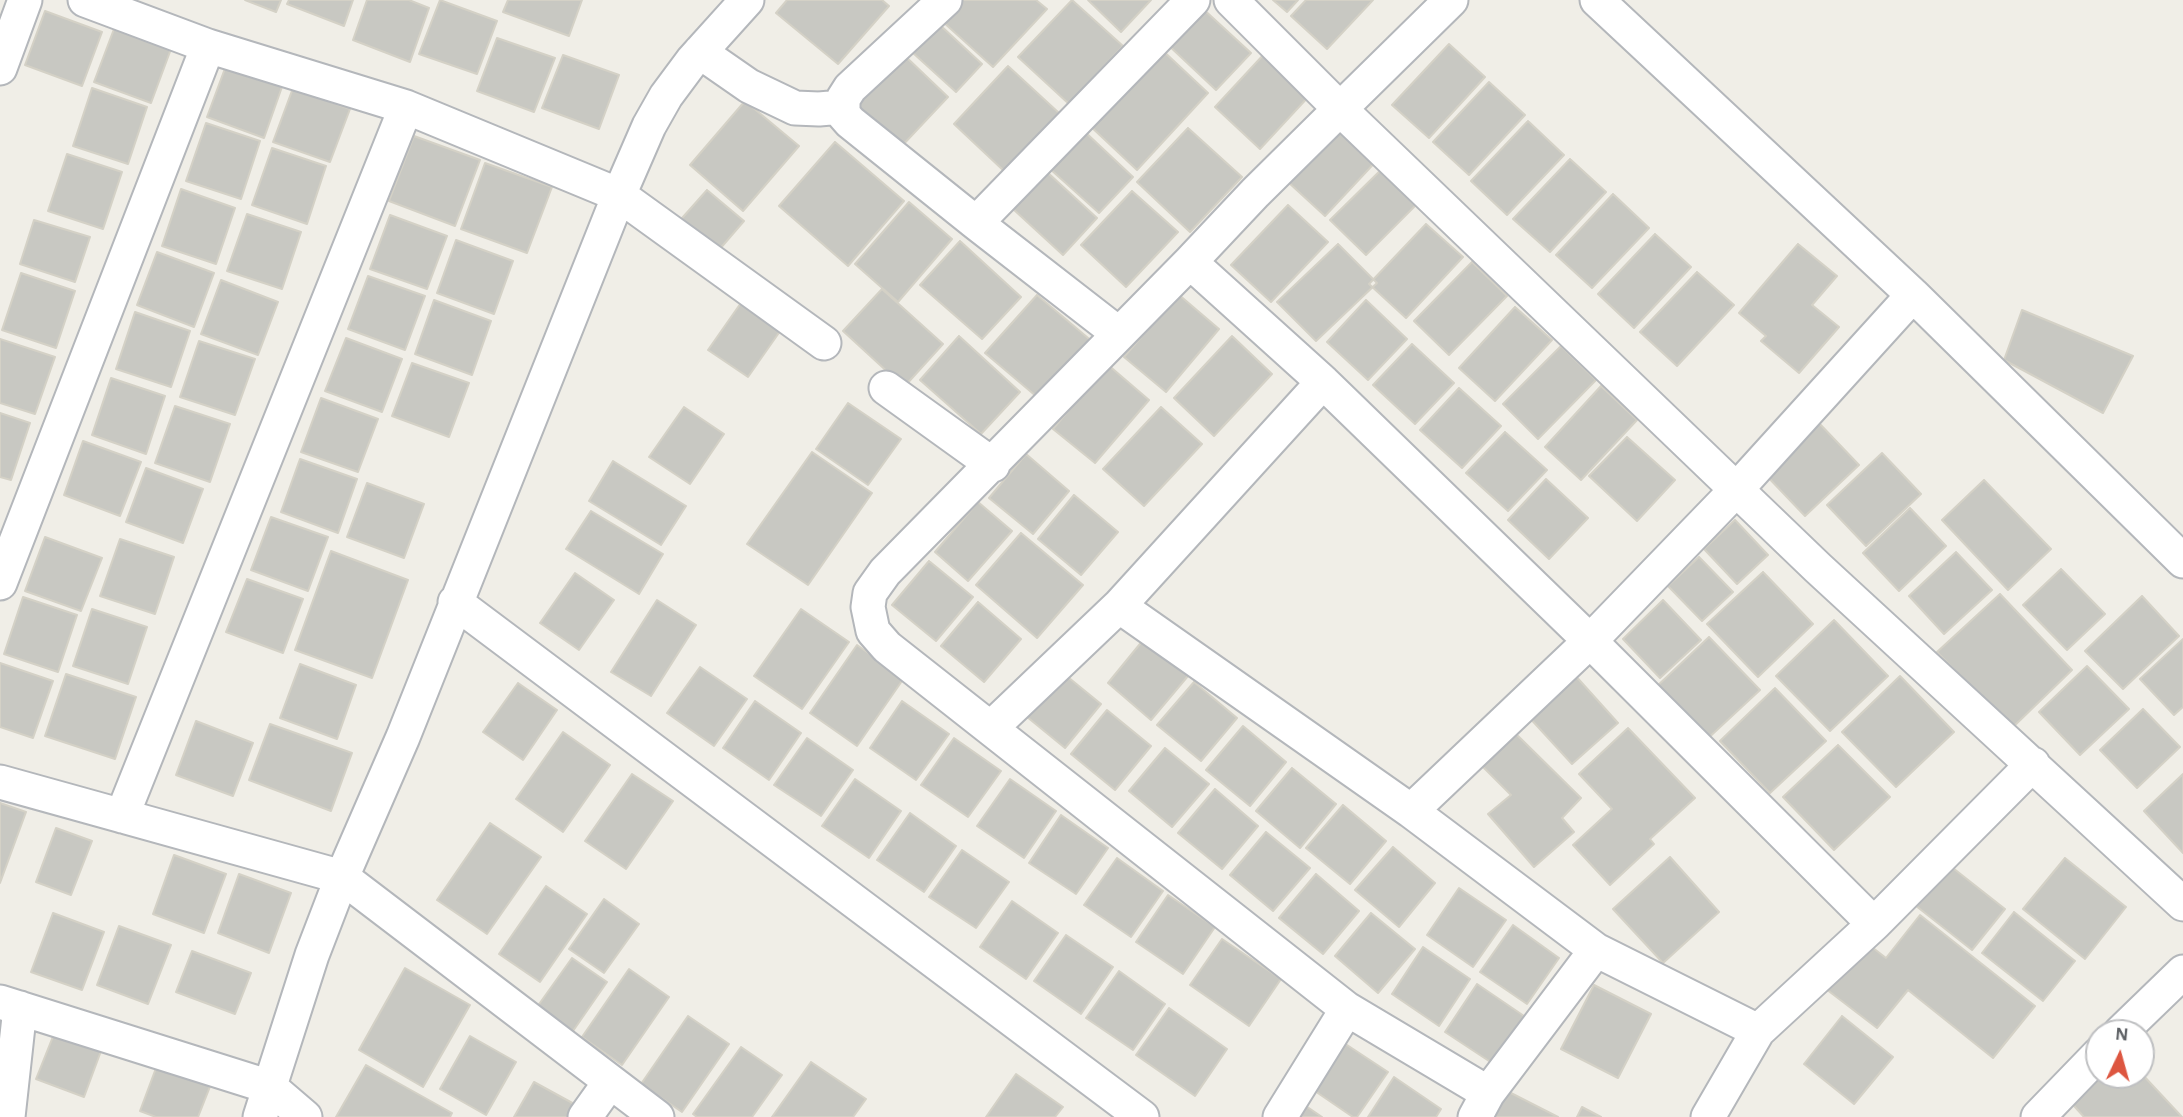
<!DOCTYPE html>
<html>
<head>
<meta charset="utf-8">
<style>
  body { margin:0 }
  #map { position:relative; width:2183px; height:1117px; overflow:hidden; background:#f0eee7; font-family:"Alegreya Sans",sans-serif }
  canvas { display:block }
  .north { position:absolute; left:2085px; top:1019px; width:70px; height:70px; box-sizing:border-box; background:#fff; border:2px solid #bfc0c2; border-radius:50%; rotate:5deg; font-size:19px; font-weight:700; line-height:28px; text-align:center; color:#5f6266 }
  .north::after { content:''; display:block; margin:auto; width:24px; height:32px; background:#dd5640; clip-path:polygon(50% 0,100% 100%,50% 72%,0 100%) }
</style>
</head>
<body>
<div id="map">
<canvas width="2183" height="1117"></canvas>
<div class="north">N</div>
</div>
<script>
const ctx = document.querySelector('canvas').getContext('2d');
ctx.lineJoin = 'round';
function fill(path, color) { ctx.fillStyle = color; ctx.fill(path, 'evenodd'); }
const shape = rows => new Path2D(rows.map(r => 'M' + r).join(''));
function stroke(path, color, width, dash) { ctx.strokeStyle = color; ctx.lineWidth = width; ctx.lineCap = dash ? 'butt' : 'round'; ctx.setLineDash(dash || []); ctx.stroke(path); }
const building = shape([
  [245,0,281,0,276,12,245,0],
  [289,0,353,0,344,26,287,4,289,0],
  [367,0,409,0,429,8,410,62,353,40,367,0],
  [440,0,497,21,477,74,419,54,440,0],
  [508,0,582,0,569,36,503,12,508,0],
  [787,0,882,0,889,6,838,64,776,13,787,0],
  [961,0,1036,0,1047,9,993,67,942,21,961,0],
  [1072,0,1123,46,1069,104,1018,57,1072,0],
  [1088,0,1151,0,1121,32,1088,0],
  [1273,0,1298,0,1287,12,1273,0],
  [1306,0,1373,0,1327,49,1291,16,1306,0],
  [1201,7,1251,53,1216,90,1166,43,1201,7],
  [45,11,102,32,82,86,25,65,45,11],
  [940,25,982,64,956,92,913,53,940,25],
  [114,29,171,49,151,103,94,82,114,29],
  [497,38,555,58,534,112,477,91,497,38],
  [1449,44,1485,77,1429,138,1392,105,1449,44],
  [1160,48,1208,93,1137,170,1088,124,1160,48],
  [1266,52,1311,94,1260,149,1215,107,1266,52],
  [563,55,619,75,599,129,542,108,563,55],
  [904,55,948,97,899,149,854,108,904,55],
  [227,63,283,84,264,138,207,117,227,63],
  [1008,66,1059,113,1004,171,954,124,1008,66],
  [1489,82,1525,115,1469,175,1433,142,1489,82],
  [92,88,147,107,128,164,73,146,92,88],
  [293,88,350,109,330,162,273,142,293,88],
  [745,101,799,146,743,211,690,165,745,101],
  [1528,121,1564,155,1507,215,1471,181,1528,121],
  [1345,122,1381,156,1325,216,1288,182,1345,122],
  [206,123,260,141,241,199,186,181,206,123],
  [1188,128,1242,177,1190,232,1137,182,1188,128],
  [1084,131,1133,177,1099,213,1049,168,1084,131],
  [414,136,480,160,455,226,389,201,414,136],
  [835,142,904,201,848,266,779,206,835,142],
  [272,148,326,166,307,224,252,205,272,148],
  [67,154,122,172,103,229,48,211,67,154],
  [1570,159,1606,192,1550,252,1513,219,1570,159],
  [1389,162,1424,197,1366,255,1330,220,1389,162],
  [485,163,552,187,527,253,461,229,485,163],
  [1047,172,1097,218,1063,255,1013,209,1047,172],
  [181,189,235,208,216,264,162,246,181,189],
  [707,190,744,221,712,258,675,226,707,190],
  [1132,191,1178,232,1126,287,1081,245,1132,191],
  [1613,194,1649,228,1592,288,1556,255,1613,194],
  [909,202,952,239,898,302,855,264,909,202],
  [1288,205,1328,242,1271,302,1231,265,1288,205],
  [247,214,301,232,282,289,227,271,247,214],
  [390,215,447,236,427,289,370,269,390,215],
  [34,220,90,237,75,282,20,264,34,220],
  [1426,224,1463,257,1406,318,1369,284,1426,224],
  [1655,234,1691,267,1634,328,1598,294,1655,234],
  [456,240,513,261,494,314,437,293,456,240],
  [960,241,1021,297,982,339,920,285,960,241],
  [1338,244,1377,283,1316,341,1277,302,1338,244],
  [1798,244,1837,276,1812,305,1839,327,1799,373,1761,341,1766,336,1739,313,1798,244],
  [157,252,214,273,194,327,137,305,157,252],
  [1472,262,1507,296,1449,355,1414,321,1472,262],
  [1697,272,1734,305,1677,366,1640,332,1697,272],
  [21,273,75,291,56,348,2,330,21,273],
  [368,276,425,296,405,350,348,329,368,276],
  [221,280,278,302,258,355,201,334,221,280],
  [882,289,943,344,904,387,843,331,882,289],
  [1178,294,1219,329,1166,392,1124,357,1178,294],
  [1037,295,1094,343,1043,402,985,353,1037,295],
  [434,300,491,321,472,375,415,354,434,300],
  [743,300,783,327,748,377,708,350,743,300],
  [1366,300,1407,339,1368,380,1327,342,1366,300],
  [1515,307,1552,340,1495,401,1459,368,1515,307],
  [2022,310,2133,356,2103,413,2004,360,2022,310],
  [135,312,190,331,171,387,116,369,135,312],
  [959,336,1020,392,981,434,920,380,959,336],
  [1232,336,1272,374,1214,436,1174,398,1232,336],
  [346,338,402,359,382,412,325,391,346,338],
  [0,339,55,357,35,414,0,403,0,339],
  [199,341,255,359,235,415,180,397,199,341],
  [1412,344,1454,383,1415,424,1373,385,1412,344],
  [1561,346,1596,380,1538,439,1503,404,1561,346],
  [412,363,469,383,449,437,392,416,412,363],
  [1107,364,1149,400,1095,463,1053,429,1107,364],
  [111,378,165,396,146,454,92,435,111,378],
  [1601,386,1637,420,1581,480,1545,447,1601,386],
  [1459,388,1501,426,1462,468,1420,430,1459,388],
  [321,398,378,419,358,472,301,452,321,398],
  [848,403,901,439,868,485,816,449,848,403],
  [175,406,230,424,210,482,155,463,175,406],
  [684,407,724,434,690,484,649,457,684,407],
  [1161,407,1202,444,1144,506,1103,469,1161,407],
  [0,413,30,423,11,480,0,477,0,413],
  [1817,421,1859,465,1805,516,1763,472,1817,421],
  [1505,432,1547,470,1508,511,1466,473,1505,432],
  [1627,437,1675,480,1637,521,1589,476,1627,437],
  [83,441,141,462,120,516,64,495,83,441],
  [812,452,872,493,808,585,747,544,812,452],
  [1882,453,1921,494,1866,546,1827,505,1882,453],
  [1026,454,1069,491,1033,534,989,498,1026,454],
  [300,459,357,479,338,533,281,512,300,459],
  [613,461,686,506,661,545,589,501,613,461],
  [146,468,203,489,183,543,126,522,146,468],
  [1546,479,1588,518,1549,559,1508,520,1546,479],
  [1984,480,2051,549,2008,590,1942,520,1984,480],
  [367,483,424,504,404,558,347,537,367,483],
  [1074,495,1118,532,1081,575,1038,539,1074,495],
  [978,502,1012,531,968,581,935,552,978,502],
  [1910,508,1946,546,1899,591,1863,553,1910,508],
  [591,511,663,554,639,594,566,549,591,511],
  [271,517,328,537,308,591,251,570,271,517],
  [1735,520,1768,555,1737,584,1704,549,1735,520],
  [1021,533,1083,585,1037,638,976,585,1021,533],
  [45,537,102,558,81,611,25,591,45,537],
  [120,539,174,557,155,614,100,596,120,539],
  [331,551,408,580,372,678,295,650,331,551],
  [1956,552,1992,590,1944,634,1909,596,1956,552],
  [1699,557,1733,592,1702,621,1668,586,1699,557],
  [929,561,973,597,936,641,892,605,929,561],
  [2061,569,2105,614,2067,650,2023,605,2061,569],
  [1763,572,1813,624,1758,677,1707,624,1763,572],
  [575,573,614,600,579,650,540,623,575,573],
  [247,579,303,599,283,653,226,632,247,579],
  [2000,594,2072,670,2011,729,1937,652,2000,594],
  [2142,596,2179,636,2123,689,2085,651,2142,596],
  [23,597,77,615,58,672,4,654,23,597],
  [657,600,696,625,651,696,611,672,657,600],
  [1663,600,1701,640,1660,678,1623,639,1663,600],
  [978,602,1021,639,984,682,941,646,978,602],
  [92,609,147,627,128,684,73,666,92,609],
  [801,609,849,642,802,709,754,676,801,609],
  [1834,620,1888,676,1830,731,1776,676,1834,620],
  [1709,637,1760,690,1704,742,1654,689,1709,637],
  [1144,639,1188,676,1151,720,1108,683,1144,639],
  [2183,639,2183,707,2174,715,2140,679,2183,639],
  [857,645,904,678,857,746,810,713,857,645],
  [0,663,53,681,33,738,0,727,0,663],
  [300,664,356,685,337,739,280,718,300,664],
  [2087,666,2129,709,2080,755,2039,712,2087,666],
  [700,667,747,699,714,746,667,713,700,667],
  [1058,669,1101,704,1065,748,1021,712,1058,669],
  [1573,673,1618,723,1572,764,1527,715,1573,673],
  [66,674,136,697,115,759,45,736,66,674],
  [1900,676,1954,732,1896,787,1842,732,1900,676],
  [1194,682,1237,718,1201,761,1157,725,1194,682],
  [518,683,557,710,523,760,483,732,518,683],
  [1775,688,1826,741,1770,793,1720,741,1775,688],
  [755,701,801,733,769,780,723,748,755,701],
  [902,701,949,734,916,780,870,748,902,701],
  [2143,709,2180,747,2137,788,2100,750,2143,709],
  [1107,710,1151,746,1115,790,1071,754,1107,710],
  [196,721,253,743,233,796,176,775,196,721],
  [270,724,352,753,331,811,249,780,270,724],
  [1243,726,1286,762,1250,806,1206,770,1243,726],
  [1628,728,1695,798,1650,839,1654,844,1610,885,1573,845,1612,809,1579,774,1628,728],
  [1513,731,1581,798,1562,818,1574,832,1534,867,1488,814,1511,795,1480,764,1513,731],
  [563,732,610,765,563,832,516,799,563,732],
  [807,738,853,770,821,816,774,785,807,738],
  [954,738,1001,771,968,817,921,785,954,738],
  [1838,745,1890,797,1834,850,1783,797,1838,745],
  [1165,748,1209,784,1172,827,1129,791,1165,748],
  [1292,768,1336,804,1300,848,1256,811,1292,768],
  [632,774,673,801,626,869,585,841,632,774],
  [2183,774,2183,853,2144,811,2183,774],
  [855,779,901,811,869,858,822,826,855,779],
  [1010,779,1056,811,1024,858,977,826,1010,779],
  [1215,789,1258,826,1222,869,1178,833,1215,789],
  [0,803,26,812,0,883,0,803],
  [1343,805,1386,841,1350,884,1306,848,1343,805],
  [910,813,956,846,924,892,877,860,910,813],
  [1061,815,1108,848,1076,894,1029,863,1061,815],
  [490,823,541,857,487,934,437,900,490,823],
  [56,828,92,841,71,895,36,882,56,828],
  [1266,832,1310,868,1273,911,1230,875,1266,832],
  [1393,847,1435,883,1399,927,1355,890,1393,847],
  [962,850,1009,882,976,928,929,897,962,850],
  [174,855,226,874,204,933,153,914,174,855],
  [1670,857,1719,912,1663,963,1613,909,1670,857],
  [1117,858,1163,891,1131,937,1084,905,1117,858],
  [2065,858,2126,907,2085,959,2023,909,2065,858],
  [1944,861,2005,909,1972,950,1911,902,1944,861],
  [239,874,291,893,269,953,218,933,239,874],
  [1316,874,1359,911,1323,954,1279,918,1316,874],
  [546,886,587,914,540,982,499,954,546,886],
  [1459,888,1506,920,1473,967,1427,935,1459,888],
  [1168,895,1215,927,1183,974,1136,942,1168,895],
  [604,899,639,924,604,973,569,949,604,899],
  [1012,901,1058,933,1026,979,980,947,1012,901],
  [2014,912,2075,961,2043,1001,1982,953,2014,912],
  [53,913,104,932,82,990,31,972,53,913],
  [1371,913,1415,949,1378,993,1335,956,1371,913],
  [1920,915,2035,1006,1993,1058,1908,990,1877,1028,1826,989,1864,941,1886,958,1920,915],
  [1513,925,1559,958,1527,1004,1480,972,1513,925],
  [119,926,171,945,148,1004,97,985,119,926],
  [1066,935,1113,967,1081,1014,1034,981,1066,935],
  [1222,939,1281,979,1249,1026,1190,985,1222,939],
  [1423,947,1470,979,1439,1026,1392,994,1423,947],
  [192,951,251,973,235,1014,176,992,192,951],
  [572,958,607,982,573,1031,537,1007,572,958],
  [405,968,470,1005,423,1087,359,1050,405,968],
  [629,969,669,997,622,1065,582,1037,629,969],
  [1119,971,1165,1004,1133,1050,1086,1018,1119,971],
  [1477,984,1524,1016,1492,1063,1445,1032,1477,984],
  [1594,985,1651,1014,1618,1078,1561,1049,1594,985],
  [1169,1008,1227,1049,1195,1096,1136,1055,1169,1008],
  [688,1016,729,1044,682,1112,641,1084,688,1016],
  [1842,1016,1893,1057,1854,1104,1804,1064,1842,1016],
  [54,1034,101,1051,84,1097,36,1079,54,1034],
  [470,1036,516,1062,486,1115,440,1089,470,1036],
  [1341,1041,1388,1072,1357,1117,1353,1117,1309,1087,1341,1041],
  [741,1047,782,1075,752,1117,697,1117,693,1114,741,1047],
  [159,1060,213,1079,198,1117,156,1117,140,1111,159,1060],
  [811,1062,866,1099,853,1117,772,1117,811,1062],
  [366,1065,452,1113,450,1117,336,1117,366,1065],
  [2141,1073,2182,1117,2084,1117,2065,1096,2099,1075,2141,1075,2141,1073],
  [1016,1074,1063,1107,1055,1117,986,1117,1016,1074],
  [1394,1077,1441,1109,1436,1117,1368,1117,1394,1077],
  [534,1082,576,1105,569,1117,514,1117,534,1082],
  [1507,1091,1558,1117,1494,1117,1507,1091],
  [1303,1104,1322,1117,1295,1117,1303,1104],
  [1582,1107,1601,1117,1577,1117,1582,1107]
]);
fill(building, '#c8c8c2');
stroke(building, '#d4d1c6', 2);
const street = shape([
  [85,0,208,46,406,107,619,195,824,343],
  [945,0,850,88,843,99,843,114,850,122,976,223,1119,334],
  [1231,0,1340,109,1255,193,1190,262,885,572,870,593,868,607,873,631,887,647,1347,1009,1280,1117],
  [1451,0,1340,109,1818,568,2183,904],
  [1597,0,1913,295,2183,561],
  [700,52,749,86,795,108,819,109,842,107],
  [0,68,25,0],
  [976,223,1193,0],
  [1190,262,1323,382,1590,641,1874,924,2033,764],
  [886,388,993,465],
  [0,583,208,46],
  [455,602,1142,1117],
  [1119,606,1323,382],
  [992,727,1119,606,1411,811,1596,950],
  [0,782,342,877,657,1117],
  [1411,811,1590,641,1736,490,1913,295],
  [122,816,406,107],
  [0,1002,270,1087,305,1117],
  [1347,1009,1488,1093,1475,1117],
  [2120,1033,2183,972],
  [1488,1093,1596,950,1758,1031],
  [8,1117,20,1008],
  [260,1117,312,955,342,877,403,737,619,195,649,126,666,96,692,61,747,0],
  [585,1117,610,1082],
  [1708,1117,1758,1031,1874,924],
  [2038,1117,2099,1054]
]);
stroke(street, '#b4b7bb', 37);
stroke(street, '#fff', 33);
</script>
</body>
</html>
